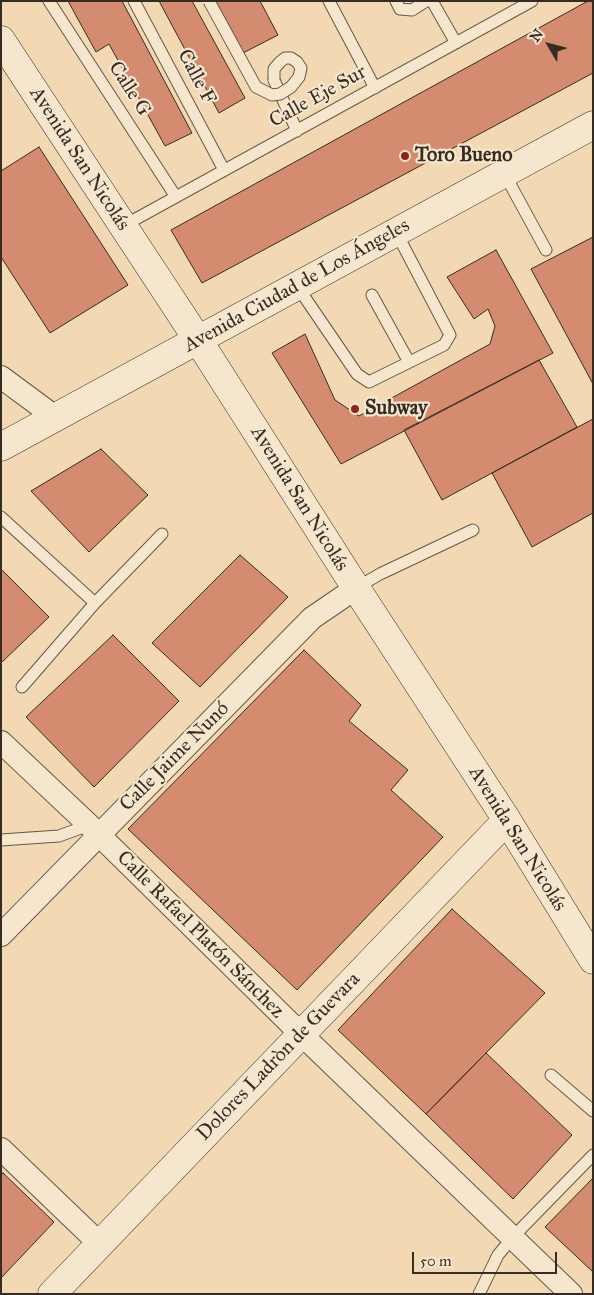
<!DOCTYPE html>
<html>
<head>
<meta charset="utf-8">
<style>
  body { margin:0 }
  #map { position:relative; width:594px; height:1295px; overflow:hidden; background:#f2d9b3; font-family:"IM FELL Great Primer",serif }
  canvas { display:block }
  .frame { position:absolute; inset:0; border:2px solid #352d23; pointer-events:none }
  .north { position:absolute; left:524px; top:20px; width:50px; height:50px; -webkit-text-stroke:4px #f7e6ce; paint-order:stroke; rotate:307deg; font-size:14px; font-weight:700; line-height:20px; text-align:center; color:#352d23 }
  .north::after { content:''; display:block; margin:auto; width:18px; height:22px; background:#352d23; clip-path:polygon(50% 0,100% 100%,50% 72%,0 100%) }
  .scale { position:absolute; left:412px; top:1252px; width:145px; height:22px; box-sizing:border-box; border:2px solid #352d23; border-top:0; padding-left:6px; font-size:15px; line-height:18px; white-space:nowrap; color:#352d23; -webkit-text-stroke:4px #f7e6ce; paint-order:stroke }
</style>
</head>
<body>
<div id="map">
<canvas width="594" height="1295"></canvas>
<div class="frame"></div>
<div class="north">N</div>
<div class="scale">50 m</div>
</div>
<script>
const ctx = document.querySelector('canvas').getContext('2d');
ctx.lineJoin = 'round';
function fill(path, color) { ctx.fillStyle = color; ctx.fill(path, 'evenodd'); }
const shape = rows => new Path2D(rows.map(r => 'M' + r).join(''));
function stroke(path, color, width, dash) { ctx.strokeStyle = color; ctx.lineWidth = width; ctx.lineCap = dash ? 'butt' : 'round'; ctx.setLineDash(dash || []); ctx.stroke(path); }
function drawText(font, color, halo, rows, align = 'center') {
  ctx.font = font + ' "IM FELL Great Primer",serif'; ctx.lineWidth = 4.5; ctx.setLineDash([]); ctx.textBaseline = 'middle'; ctx.strokeStyle = halo; ctx.fillStyle = color; for (const [text, x, y, turn = 0] of rows) {
    ctx.save(); ctx.translate(x, y); ctx.rotate((+turn || 0) * Math.PI / 180); ctx.textAlign = isNaN(turn) ? turn : align; if (halo) ctx.strokeText(text, 0, 0); ctx.fillText(text, 0, 0); ctx.restore();
  }
}
const building = shape([
  [68,1,122,1,192,133,165,146,109,44,96,52,68,1],
  [159,1,192,1,245,98,219,113,159,1],
  [212,1,260,1,278,35,241,54,212,1],
  [588,1,593,1,593,73,202,283,171,230,588,1],
  [39,147,128,285,50,333,1,257,1,171,39,147],
  [593,237,593,384,531,269,593,237],
  [496,250,553,353,341,464,272,353,305,334,335,400,359,416,490,344,495,326,488,309,474,319,447,277,496,250],
  [539,360,577,427,442,500,404,430,539,360],
  [593,419,593,513,532,547,492,473,593,419],
  [101,449,148,495,89,552,31,491,101,449],
  [240,555,288,597,200,687,152,643,240,555],
  [1,569,49,617,1,663,1,569],
  [113,635,179,701,94,787,26,717,113,635],
  [304,650,361,705,349,721,408,770,391,790,443,837,297,990,128,829,304,650],
  [452,909,545,993,426,1114,338,1030,452,909],
  [486,1053,572,1135,513,1199,426,1114,486,1053],
  [3,1173,54,1222,1,1278,1,1175,3,1173],
  [593,1178,593,1272,545,1227,593,1178]
]);
fill(building, '#d58b6f');
stroke(building, '#352d23', 1);
const lane = shape([
  [49,1,176,197],
  [134,1,224,170],
  [329,1,375,88],
  [396,1,400,9,412,10,426,1],
  [432,1,456,43],
  [274,80,297,131],
  [504,173,546,250],
  [123,226,532,1],
  [297,286,357,374,369,382,444,345,450,335,396,232],
  [372,295,409,362],
  [1,517,95,603,22,687],
  [356,588,380,574,473,530],
  [95,603,162,534],
  [1,840,59,836,89,825],
  [551,1075,593,1111],
  [479,1294,498,1255,513,1237,593,1155]
]);
const street = shape([
  [1,377,55,417],
  [1,742,89,825,301,1034,571,1294],
  [1,935,312,618,356,588],
  [1,1149,100,1244]
]);
const secondary = shape([
  [1,40,198,340,356,588,507,820,593,960],
  [1,447,593,125],
  [52,1294,507,820]
]);
stroke(lane, '#645847', 13);
stroke(street, '#645847', 24);
stroke(secondary, '#352d23', 29);
stroke(lane, '#f7e6ce', 11);
stroke(street, '#f7e6ce', 22);
stroke(secondary, '#f7e6ce', 28);
const laneBridge = shape([
  [209,1,256,87,272,95,280,94,291,87,299,77,301,68,297,62,291,58,285,58,280,62,274,69,274,80]
]);
stroke(laneBridge, '#645847', 13, []);
stroke(laneBridge, '#f7e6ce', 11);
for (const [x, y, r, color] of [
  [405,156,5,"#8f2418"],
  [355,409,5,"#8f2418"]
]) { const dot = new Path2D(); dot.arc(x, y, r, 0, 2 * Math.PI); ctx.fillStyle = color; ctx.fill(dot); stroke(dot, '#f7e6ce', 2); }
drawText('20px', '#352d23', '#f7e6ce', [
  ["Calle F",196,77,62],
  ["Calle G",129,89,57],
  ["Calle Eje Sur",318,97,-29],
  ["Avenida San Nicolás",79,159,57],
  ["Avenida Ciudad de Los Ángeles",297,286,-29],
  ["Avenida San Nicolás",299,499,58],
  ["Calle Jaime Nunó",175,757,-45],
  ["Avenida San Nicolás",517,839,58],
  ["Calle Rafael Platón Sánchez",200,935,45],
  ["Dolores Ladròn de Guevara",279,1057,-46]
]);
drawText('bold 20px', '#352d23', '#f7e6ce', [
  ["Toro Bueno",415,156],
  ["Subway",365,409]
], 'left');
</script>
</body>
</html>
